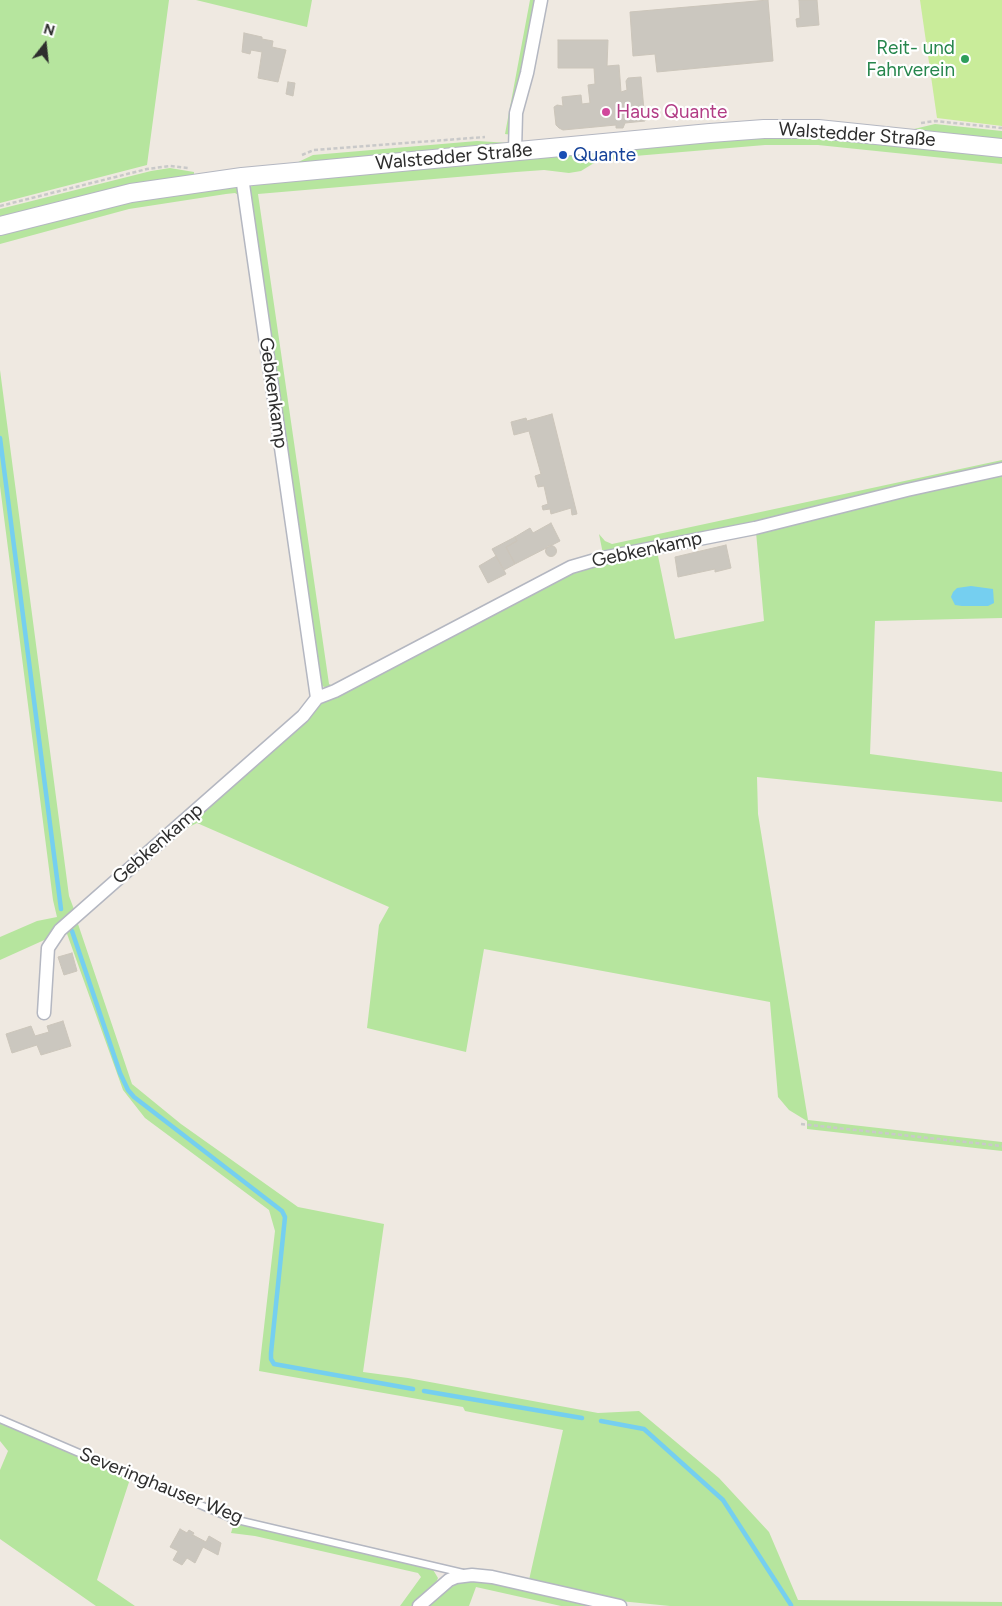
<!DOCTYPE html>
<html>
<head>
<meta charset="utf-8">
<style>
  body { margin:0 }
  #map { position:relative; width:1002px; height:1606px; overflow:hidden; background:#efe9e1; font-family:Figtree,sans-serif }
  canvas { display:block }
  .north { position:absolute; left:20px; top:20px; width:50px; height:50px; -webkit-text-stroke:4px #fff; paint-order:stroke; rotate:16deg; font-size:14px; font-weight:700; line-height:20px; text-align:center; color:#2e2e2e }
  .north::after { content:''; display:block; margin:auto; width:18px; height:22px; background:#2e2e2e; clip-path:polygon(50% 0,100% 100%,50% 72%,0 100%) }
</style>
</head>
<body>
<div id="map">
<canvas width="1002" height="1606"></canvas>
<div class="north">N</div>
</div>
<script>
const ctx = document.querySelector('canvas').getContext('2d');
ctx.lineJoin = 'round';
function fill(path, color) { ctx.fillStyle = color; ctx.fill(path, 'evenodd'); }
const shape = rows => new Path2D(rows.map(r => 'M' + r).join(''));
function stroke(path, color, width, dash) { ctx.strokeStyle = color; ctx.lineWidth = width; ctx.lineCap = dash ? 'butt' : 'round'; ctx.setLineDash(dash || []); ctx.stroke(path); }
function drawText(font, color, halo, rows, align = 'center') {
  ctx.font = font + ' Figtree,sans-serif'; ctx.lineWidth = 4.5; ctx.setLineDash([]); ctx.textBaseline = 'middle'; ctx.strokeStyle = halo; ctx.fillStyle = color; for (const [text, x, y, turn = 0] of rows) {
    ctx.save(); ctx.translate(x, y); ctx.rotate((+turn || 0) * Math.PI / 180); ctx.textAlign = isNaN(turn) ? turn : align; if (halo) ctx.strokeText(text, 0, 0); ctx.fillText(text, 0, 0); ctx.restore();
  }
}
fill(shape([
  [0,0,169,0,147,165,0,203],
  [196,0,312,0,307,27],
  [530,0,538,0,512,135,505,134],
  [935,124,1002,131,1002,140,914,129],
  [765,135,818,135,1002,154,1002,164,818,145,765,145,623,157,594,163,581,171,569,173,544,170,516,172,258,194,329,684,333,686,330,689,319,685,249,190,252,185],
  [477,141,510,143,292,165,313,155],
  [170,168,194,172,194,175,137,185,0,219,0,209,151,171],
  [238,185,243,198,235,193,226,194,129,209,0,244,0,232,134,197],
  [0,370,69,896,75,912,51,937,0,960,0,937,37,921,57,917,53,900,0,486],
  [1002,460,1002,465,721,530,603,554,599,534,605,541,612,544],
  [1002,473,1002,618,875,621,870,754,1002,772,1002,802,757,777,758,814,808,1120,1002,1142,1002,1151,807,1129,807,1121,789,1110,778,1097,770,1002,484,949,466,1052,367,1028,379,925,389,907,197,823,183,830,323,702,574,570,657,551,675,639,764,621,756,532],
  [77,921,132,1084,181,1124,298,1207,384,1224,363,1372,408,1378,598,1413,639,1411,719,1478,769,1532,798,1600,1002,1602,1002,1606,670,1606,610,1600,529,1580,563,1430,465,1411,463,1407,259,1371,275,1231,269,1210,145,1118,123,1090,66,931],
  [0,1421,130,1479,97,1580,135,1606,96,1606,0,1539,0,1470,8,1451,0,1441],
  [234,1523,401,1559,432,1568,438,1578,435,1585,414,1606,400,1606,421,1577,418,1573,255,1536,231,1533],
  [470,1580,478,1580,605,1606,561,1606,476,1587,469,1606,425,1606,448,1589,457,1584]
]), '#b6e59e');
fill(shape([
  [920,0,1002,0,1002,126,937,118]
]), '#c9ec9a');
fill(shape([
  [971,586,993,589,994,603,988,606,962,606,955,605,951,597,953,592,957,588]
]), '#75cff0');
stroke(shape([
  [0,438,61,909],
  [72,931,120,1073,128,1090,134,1097,282,1211,285,1217,271,1353,271,1359,274,1364,413,1389],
  [424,1391,582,1418],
  [601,1421,644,1429,723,1500,791,1605]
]), '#75cff0', 4.5);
const building = shape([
  [768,0,773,61,657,72,655,54,633,56,630,12,768,0],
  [799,0,817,0,819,25,797,27,796,19,800,18,799,0],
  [244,33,262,37,262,39,273,41,272,47,286,50,278,82,258,78,262,52,251,50,250,54,242,52,244,33],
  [558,40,608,40,607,66,619,65,621,92,627,90,626,81,628,78,641,77,645,121,625,123,623,128,616,128,616,125,563,130,559,128,556,125,554,107,557,105,563,106,562,97,581,95,582,104,590,103,588,85,595,84,594,68,558,68,558,40],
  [288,82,295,83,293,96,286,94,288,82],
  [552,414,577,514,572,515,571,508,551,514,550,509,543,510,542,506,548,504,544,486,538,487,535,476,541,474,529,431,514,435,511,422,526,418,527,421,552,414],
  [551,523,560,541,515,564,506,547,517,541,515,537,530,528,533,533,551,523],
  [515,537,517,541,506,547,515,564,504,570,492,549,515,537],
  [726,545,731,568,715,572,715,569,678,577,675,557,726,545],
  '545.5 551a5.5 5.5 0 1 1 11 0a5.5 5.5 0 1 1-11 0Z',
  [496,556,506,574,488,583,479,566,496,556],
  [72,953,77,971,64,975,58,957,72,953],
  [63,1021,71,1046,41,1055,37,1045,12,1053,6,1034,31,1026,35,1036,49,1032,47,1026,63,1021],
  [180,1529,187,1533,189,1530,194,1533,192,1536,193,1535,206,1542,209,1536,221,1543,218,1555,203,1547,195,1563,187,1558,182,1565,173,1560,178,1551,170,1547,180,1529]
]);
fill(building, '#cbc7bf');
stroke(building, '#cbc5ba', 1);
const lane = shape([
  [0,1419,233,1519,463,1573]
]);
const street = shape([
  [515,151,516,113,527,73,541,0],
  [242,177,317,698,335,691,571,567,602,558,755,528,907,490,1002,469],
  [44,1013,48,948,60,930,303,716,317,698],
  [419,1606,449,1580,456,1577,472,1575,492,1577,620,1606]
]);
const secondary = shape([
  [0,226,131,193,242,177,710,133,764,129,818,129,1002,148]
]);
stroke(lane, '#b4b7c1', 9);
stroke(street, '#b4b7c1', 15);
stroke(secondary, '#b4b7c1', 20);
stroke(shape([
  [921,123,935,121,1002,128],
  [302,155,314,150,485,137],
  [0,206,147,169,170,166,188,168],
  [801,1124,1002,1146]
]), '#c9c9c9', 2.5, [4, 2.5]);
stroke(lane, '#fff', 6);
stroke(street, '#fff', 12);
stroke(secondary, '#fff', 18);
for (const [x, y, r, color] of [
  [965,59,5,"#2e9e5b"],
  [606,112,5,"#d1479c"],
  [563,155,5,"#1a4fb4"]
]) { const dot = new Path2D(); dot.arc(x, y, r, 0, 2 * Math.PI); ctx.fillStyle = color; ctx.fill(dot); stroke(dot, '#fff', 2); }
drawText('19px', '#27864d', '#fff', [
  ["Reit- und",955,48],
  ["Fahrverein",955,70]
], 'right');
drawText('19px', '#b23c85', '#fff', [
  ["Haus Quante",616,112]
], 'left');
drawText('19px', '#2e2e2e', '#fff', [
  ["Walstedder Straße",857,135,4],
  ["Walstedder Straße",454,157,-5],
  ["Gebkenkamp",273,393,82],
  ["Gebkenkamp",647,550,-12],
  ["Gebkenkamp",158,844,-41],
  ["Severinghauser Weg",161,1486,22]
]);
drawText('19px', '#164399', '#fff', [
  ["Quante",573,155]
], 'left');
</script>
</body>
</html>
